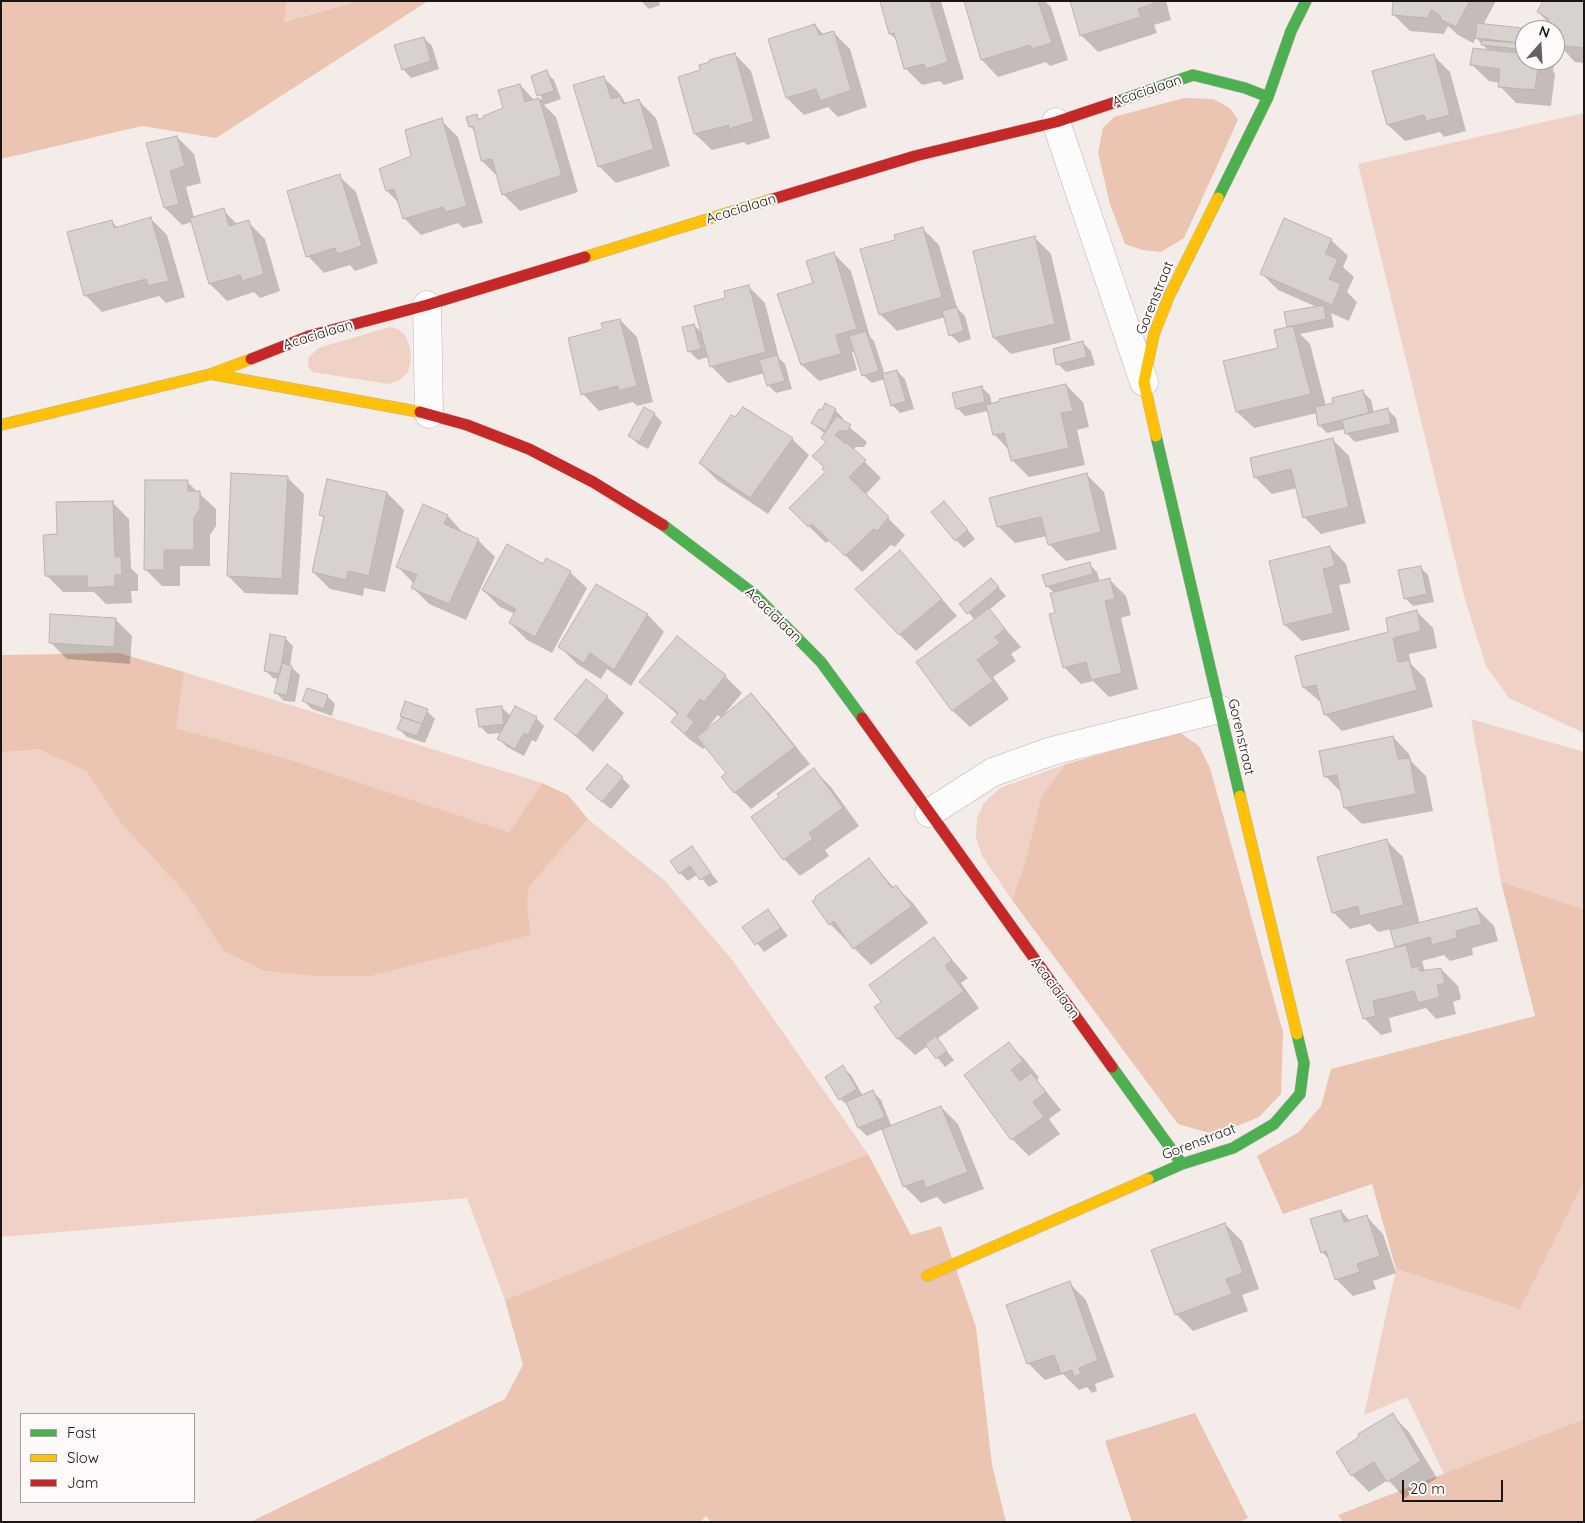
<!DOCTYPE html>
<html>
<head>
<meta charset="utf-8">
<style>
  body { margin:0 }
  #map { position:relative; width:1585px; height:1523px; overflow:hidden; background:#f4ece8; font-family:Quicksand,sans-serif }
  canvas { display:block }
  .frame { position:absolute; inset:0; border:2px solid #1a1513; pointer-events:none }
  .legend { position:absolute; left:20px; top:1413px; width:175px; height:90px; box-sizing:border-box; background:#fdfaf9; border:1px solid #a29e9d; margin:0; padding:6px 9px; list-style:none; font-size:15px; color:#1a1513 }
  .legend li { display:flex; align-items:center; gap:10px; height:25px }
  .legend b { width:25px; border:1px solid #a29e9d }
  .north { position:absolute; left:1515px; top:20px; width:50px; height:50px; box-sizing:border-box; background:#fdfaf9; border:1px solid #a29e9d; border-radius:50%; rotate:19deg; font-size:14px; font-weight:700; line-height:20px; text-align:center; color:#1a1513 }
  .north::after { content:''; display:block; margin:auto; width:18px; height:22px; background:#66605e; clip-path:polygon(50% 0,100% 100%,50% 72%,0 100%) }
  .scale { position:absolute; left:1402px; top:1480px; width:101px; height:22px; box-sizing:border-box; border:2px solid #1a1513; border-top:0; padding-left:6px; font-size:15px; line-height:18px; white-space:nowrap; color:#1a1513; -webkit-text-stroke:4px #fdfaf9; paint-order:stroke }
</style>
</head>
<body>
<div id="map">
<canvas width="1585" height="1523"></canvas>
<div class="frame"></div>
<ul class="legend">
<li><b style="height:6px;background:#4caf50"></b>Fast</li>
<li><b style="height:6px;background:#ffc107"></b>Slow</li>
<li><b style="height:6px;background:#c62828"></b>Jam</li>
</ul>
<div class="north">N</div>
<div class="scale">20 m</div>
</div>
<script>
const ctx = document.querySelector('canvas').getContext('2d');
ctx.lineJoin = 'round';
function fill(path, color) { ctx.fillStyle = color; ctx.fill(path, 'evenodd'); }
const shape = rows => new Path2D(rows.map(r => 'M' + r).join(''));
function stroke(path, color, width, dash) { ctx.strokeStyle = color; ctx.lineWidth = width; ctx.lineCap = dash ? 'butt' : 'round'; ctx.setLineDash(dash || []); ctx.stroke(path); }
function drawText(font, color, halo, rows, align = 'center') {
  ctx.font = font + ' Quicksand,sans-serif'; ctx.lineWidth = 4; ctx.setLineDash([]); ctx.textBaseline = 'middle'; ctx.strokeStyle = halo; ctx.fillStyle = color; for (const [text, x, y, turn = 0] of rows) {
    ctx.save(); ctx.translate(x, y); ctx.rotate((+turn || 0) * Math.PI / 180); ctx.textAlign = isNaN(turn) ? turn : align; if (halo) ctx.strokeText(text, 0, 0); ctx.fillText(text, 0, 0); ctx.restore();
  }
}
fill(shape([
  [287,1,358,1,283,22],
  [1584,113,1584,733,1509,698,1486,666,1464,596,1358,164],
  [390,327,398,329,406,336,410,347,411,360,408,372,400,380,389,384,312,372,308,365,309,357,318,348],
  [184,672,542,783,509,832,288,759,175,728],
  [1471,719,1584,752,1584,909,1501,882],
  [39,748,86,771,121,823,187,895,223,951,264,971,316,976,371,976,531,935,527,904,528,886,588,819,665,881,733,961,868,1154,505,1300,467,1198,1,1237,1,752],
  [1066,764,1041,797,1024,866,1012,900,982,856,976,838,977,818,984,803,1000,788],
  [1584,1182,1584,1419,1444,1474,1407,1397,1364,1415,1396,1269,1520,1309]
]), '#efd2c5');
fill(shape([
  [1,1,287,1,284,22,358,1,428,1,216,138,142,126,1,159],
  [1184,98,1213,99,1230,108,1238,120,1184,238,1161,252,1142,250,1125,244,1110,204,1098,153,1103,128,1114,117],
  [119,653,184,672,176,728,288,759,509,832,542,783,568,795,588,819,529,886,527,904,531,935,371,976,316,976,264,971,223,951,187,895,121,823,86,771,39,749,1,752,1,655],
  [1179,732,1199,746,1210,768,1283,1032,1281,1094,1259,1117,1216,1135,1178,1124,1012,900,1024,866,1041,797,1066,764],
  [1501,882,1584,909,1584,1182,1520,1309,1396,1269,1372,1184,1283,1214,1257,1156,1299,1132,1321,1106,1331,1069,1535,1016],
  [868,1154,911,1235,941,1226,976,1327,992,1465,1006,1522,711,1522,706,1516,700,1522,250,1522,505,1399,523,1365,505,1300],
  [1195,1413,1248,1518,1239,1522,1132,1522,1105,1441],
  [1584,1419,1584,1522,1343,1522,1338,1515]
]), '#ebc4b2');
fill(shape([
  [641,1,659,1,660,5,649,9],
  [881,1,941,1,964,79,944,85,940,81,922,85,905,68,898,41,890,34],
  [965,1,1045,1,1051,7,1068,60,1050,66,1046,62,998,77,982,60],
  [1071,1,1166,1,1171,20,1154,25,1157,33,1098,52,1081,35],
  [1395,1,1496,1,1483,25,1521,30,1525,33,1525,60,1550,60,1554,64,1553,71,1555,74,1551,106,1516,103,1500,86,1500,83,1489,81,1472,65,1489,51,1476,38,1473,43,1458,35,1448,26,1444,34,1410,31,1393,14],
  [1584,1,1584,63,1575,62,1559,45,1561,40,1555,34,1555,30,1548,26,1549,23,1538,12],
  [815,25,824,35,833,32,850,49,867,107,838,117,828,107,804,115,787,98,770,39],
  [424,38,432,46,439,69,411,78,403,69],
  [735,54,751,71,770,138,747,145,744,142,712,150,695,134],
  [1433,55,1450,72,1466,131,1444,137,1440,132,1405,141,1388,125],
  [546,72,554,80,561,99,544,105,556,117,578,192,520,211,503,194,498,177,482,161,476,132,470,126,476,116,480,120,505,109,520,85,535,101,542,99,532,76],
  [603,77,620,94,626,104,639,101,656,118,670,166,616,183,599,166],
  [441,120,458,137,483,223,463,228,458,223,421,235,404,218,399,203,387,191],
  [177,137,194,154,201,183,186,187,194,218,223,210,238,225,248,222,265,239,280,291,260,298,254,292,227,301,210,284,192,222,182,225,165,208,148,144],
  [339,176,356,192,378,263,355,271,350,265,324,273,308,256],
  [150,218,167,235,185,297,166,303,159,296,102,312,86,296,69,233,111,221,118,228],
  [922,228,939,245,957,308,965,316,971,339,959,343,951,335,945,317,897,331,880,314,897,241],
  [1034,237,1051,254,1071,340,1011,354,994,338],
  [1331,240,1348,256,1343,267,1354,277,1347,292,1357,302,1349,321,1331,313,1334,327,1300,334,1310,344,1326,406,1363,392,1371,400,1374,413,1388,410,1396,418,1399,432,1355,442,1347,434,1345,429,1327,433,1319,425,1317,413,1254,428,1237,412,1280,349,1289,328,1288,326,1317,307,1278,290,1261,273],
  [834,254,851,271,870,337,874,341,885,375,897,371,905,379,914,409,900,413,892,405,885,379,872,383,863,375,856,351,852,352,857,370,819,381,802,365,779,295,815,284],
  [748,286,765,303,779,358,785,364,792,389,776,393,768,385,765,373,728,383,711,366,708,357,698,360,689,351,694,325,703,334,726,299],
  [620,320,637,337,653,402,637,406,633,402,599,411,583,394,604,330],
  [1083,343,1091,351,1095,365,1066,372,1058,364],
  [1066,385,1083,402,1089,427,1077,430,1085,465,1029,477,1012,460,1009,450,994,434,988,411,965,416,957,408,981,387,990,395,992,405],
  [825,405,835,410,843,418,842,421,867,442,864,447,856,447,853,450,881,478,865,495,905,535,895,547,891,545,862,572,830,540,826,543,790,508,827,472,825,434,812,423],
  [654,414,662,422,648,449,638,444,630,436],
  [792,439,809,455,768,514,717,480,700,463],
  [1332,439,1349,456,1366,523,1321,534,1304,517,1297,488,1272,494,1255,477],
  [1087,475,1104,492,1117,549,1066,561,1050,545,1047,536,1015,543,998,526],
  [287,477,304,494,298,595,245,593,228,576],
  [187,482,216,509,216,526,210,535,210,566,180,566,180,586,162,586,145,569],
  [387,493,404,510,385,592,364,588,363,596,330,589,313,572,325,519,320,514],
  [112,502,129,519,131,568,138,575,138,591,131,591,132,603,106,604,94,592,63,592,46,575,58,535],
  [952,511,975,539,964,548,956,540],
  [448,516,464,534,478,540,495,557,466,620,429,604,413,588,414,584,398,567],
  [1330,547,1346,564,1351,583,1339,585,1350,630,1302,641,1285,625],
  [900,552,957,616,916,651,899,634],
  [1089,564,1097,572,1100,582,1109,579,1126,596,1131,615,1121,618,1138,689,1109,697,1093,681,1081,684,1064,667,1054,593,1047,586],
  [544,565,570,572,587,588,552,653,527,640,510,623,515,614,500,607,483,590],
  [1420,567,1428,575,1434,602,1413,606,1405,598],
  [991,579,1006,596,989,610,1021,647,1011,654,1016,661,993,677,1009,699,970,727,953,711,917,663,975,620,961,604],
  [597,586,648,615,664,632,631,686,607,669,601,679,577,664,560,647],
  [1416,611,1433,628,1437,648,1409,654,1411,664,1425,678,1433,707,1342,731,1325,714,1323,704,1304,688,1390,633],
  [115,619,132,636,130,664,67,659,50,642],
  [285,638,293,646,290,666,300,675,295,702,284,701,275,692,278,679,273,678,265,670],
  [725,676,742,693,721,718,751,695,768,712,810,764,751,809,734,792,728,773,706,746,703,749,689,739,672,722,678,715,641,682],
  [718,715,722,719,705,731],
  [327,696,335,704,332,716,312,709,304,701],
  [607,697,624,713,593,752,556,719],
  [406,703,427,711,435,719,425,743,407,737,399,729],
  [501,707,511,716,536,718,544,726,536,742,532,740,524,756,507,747,499,739,502,733,488,734,480,726],
  [1393,737,1409,754,1411,761,1426,776,1433,811,1362,824,1345,808,1342,793,1325,776],
  [814,770,831,787,859,826,825,850,829,856,800,876,784,859,781,797],
  [622,778,630,786,611,809,596,797],
  [1386,840,1403,857,1420,924,1477,909,1494,926,1498,941,1472,948,1473,955,1450,961,1444,955,1422,961,1425,971,1441,969,1458,986,1461,999,1453,1002,1456,1014,1436,1019,1426,1008,1389,1018,1392,1032,1381,1035,1364,1018,1396,948,1392,929,1378,932,1370,924,1350,929,1333,912],
  [691,848,718,882,709,887,698,874,688,881,680,873],
  [869,859,894,888,896,887,913,903,928,923,871,965,830,924],
  [768,910,788,936,764,952,744,927],
  [934,939,968,978,961,983,979,1008,937,1039,954,1060,945,1067,928,1046,915,1055,898,1039,875,1008,883,1002],
  [1009,1044,1026,1061,1039,1078,1037,1080,1061,1110,1049,1119,1060,1134,1029,1156,1012,1139,966,1075],
  [842,1067,851,1075,863,1096,873,1092,881,1100,892,1127,941,1107,958,1124,984,1189,944,1204,937,1197,921,1203,904,1186,883,1129,867,1136,859,1128,849,1106,840,1099],
  [1341,1211,1351,1222,1367,1217,1383,1234,1396,1273,1373,1281,1376,1289,1353,1296,1336,1279,1330,1260,1322,1252],
  [1225,1224,1242,1241,1259,1289,1242,1295,1248,1311,1193,1331,1176,1314],
  [1069,1283,1086,1300,1114,1377,1095,1384,1097,1391,1092,1393,1087,1387,1079,1390,1063,1374,1045,1380,1028,1363],
  [1392,1415,1409,1432,1437,1478,1405,1498,1388,1480,1369,1492,1352,1475]
]), '#0003');
const building = shape([
  [880,1,930,1,948,62,926,69,924,64,904,69,894,33,889,34,880,1],
  [964,1,1038,1,1052,43,1032,49,1030,45,981,60,964,1],
  [1070,1,1155,1,1155,3,1138,9,1141,17,1080,36,1070,1],
  [1393,1,1470,1,1456,27,1440,19,1441,16,1431,10,1427,18,1392,15,1393,1],
  [1543,1,1584,1,1584,48,1557,45,1562,35,1546,27,1549,19,1537,12,1543,1],
  [1477,23,1522,28,1520,43,1475,38,1477,23],
  [815,24,819,35,834,31,851,90,820,101,816,89,786,98,768,39,815,24],
  [424,37,431,61,402,70,394,45,424,37],
  [1482,40,1525,44,1525,60,1539,60,1535,90,1498,87,1500,69,1470,65,1473,48,1517,53,1518,49,1481,45,1482,40],
  [735,53,754,121,729,129,729,125,694,134,678,77,700,70,699,65,710,62,709,60,735,53],
  [1434,54,1450,115,1426,121,1424,115,1387,125,1372,71,1434,54],
  [547,70,554,91,537,96,531,76,547,70],
  [604,76,611,99,620,96,623,104,639,99,654,149,598,167,573,85,604,76],
  [520,84,525,102,539,98,562,175,502,195,492,159,481,161,473,126,469,127,466,117,477,114,478,119,484,118,483,116,503,108,498,90,520,84],
  [442,118,467,206,446,212,443,207,403,219,394,189,386,191,379,169,411,156,405,130,442,118],
  [177,136,185,166,170,171,179,204,164,208,146,143,177,136],
  [340,174,362,246,337,254,335,248,306,257,287,191,340,174],
  [224,208,229,226,249,220,264,274,242,281,240,275,209,284,190,218,224,208],
  [151,217,169,281,148,286,146,279,84,296,67,232,112,220,114,228,151,217],
  [1284,218,1332,239,1325,254,1338,259,1329,279,1341,284,1332,305,1260,274,1284,218],
  [923,227,942,297,879,315,860,249,895,240,894,235,923,227],
  [1035,236,1055,324,993,338,973,251,1035,236],
  [834,252,857,329,836,335,841,354,801,365,777,294,813,283,806,261,834,252],
  [749,285,766,352,710,367,694,306,725,298,724,291,749,285],
  [1324,305,1326,319,1287,327,1284,312,1324,305],
  [957,307,964,331,949,336,942,311,957,307],
  [620,319,637,386,621,390,620,394,618,386,581,395,568,338,603,329,601,323,620,319],
  [694,324,701,349,688,352,682,327,694,324],
  [1293,326,1311,394,1236,412,1223,361,1278,348,1274,330,1293,326],
  [866,331,879,371,862,376,849,336,866,331],
  [1083,341,1087,357,1056,365,1053,349,1083,341],
  [777,355,785,381,767,386,759,360,777,355],
  [897,370,906,401,891,406,882,374,897,370],
  [1066,384,1073,411,1061,413,1069,448,1011,461,1004,433,993,435,986,405,1000,401,999,399,1066,384],
  [982,386,985,402,956,409,952,393,982,386],
  [1363,390,1369,413,1318,426,1315,407,1333,403,1332,398,1363,390],
  [825,403,836,409,826,431,811,423,819,409,822,410,825,403],
  [644,407,655,413,639,442,628,436,644,407],
  [743,407,793,438,750,498,699,463,731,415,735,417,743,407],
  [1388,408,1391,424,1345,434,1342,420,1388,408],
  [837,416,851,425,847,431,839,431,835,435,846,444,847,443,866,460,849,477,889,517,877,531,874,529,845,556,812,524,808,527,789,508,825,472,822,469,824,467,812,456,826,442,821,438,837,416],
  [1333,438,1349,507,1303,518,1291,469,1254,478,1250,458,1333,438],
  [231,473,288,476,282,579,227,576,231,473],
  [1087,473,1101,532,1048,545,1041,517,997,527,989,498,1087,473],
  [327,479,387,492,369,576,348,571,346,580,312,572,324,516,319,515,327,479],
  [145,480,188,480,188,491,200,491,200,509,194,518,194,550,164,550,164,570,144,570,145,480],
  [113,501,115,557,121,557,122,575,115,575,115,586,88,588,87,576,45,576,43,535,57,534,56,502,113,501],
  [944,501,968,530,955,541,931,512,944,501],
  [423,504,448,515,444,524,479,539,449,604,411,588,417,575,396,567,423,504],
  [507,544,543,564,546,558,571,571,535,637,509,623,516,609,482,590,507,544],
  [1330,546,1335,566,1323,569,1334,613,1284,625,1269,561,1330,546],
  [900,550,942,599,899,635,855,589,900,550],
  [1090,562,1093,574,1046,587,1042,575,1090,562],
  [1421,566,1427,594,1404,599,1398,570,1421,566],
  [991,578,999,587,967,614,959,604,991,578],
  [1110,578,1115,599,1105,601,1122,673,1091,680,1086,662,1063,668,1049,614,1055,613,1050,593,1110,578],
  [596,584,648,614,614,670,590,653,584,663,558,647,596,584],
  [989,608,1005,629,995,637,1000,643,977,660,993,681,952,711,916,662,989,608],
  [1417,610,1421,631,1393,638,1398,662,1409,660,1417,690,1324,715,1316,685,1303,688,1295,656,1388,632,1386,618,1417,610],
  [50,614,116,618,114,647,49,643,50,614],
  [270,634,286,637,280,674,264,671,270,634],
  [677,636,726,675,704,702,700,699,687,716,694,722,685,734,671,722,678,713,639,682,677,636],
  [282,663,292,666,287,695,274,693,282,663],
  [586,679,608,696,576,736,554,719,586,679],
  [307,688,328,695,324,709,302,701,307,688],
  [751,693,795,747,734,793,721,777,726,773,697,737,751,693],
  [405,701,428,709,422,724,400,716,405,701],
  [502,706,504,724,479,727,476,709,502,706],
  [515,706,537,717,528,735,524,733,515,749,497,739,515,706],
  [402,717,422,724,417,736,397,729,402,717],
  [1393,736,1398,759,1410,758,1416,794,1344,808,1337,775,1324,777,1319,751,1393,736],
  [607,764,623,777,602,802,586,789,607,764],
  [814,768,843,808,809,833,813,839,783,860,751,817,779,797,777,794,814,768],
  [1387,839,1404,905,1360,916,1358,906,1332,913,1317,857,1387,839],
  [692,846,711,873,700,880,690,866,679,874,670,861,692,846],
  [869,858,892,888,896,885,912,906,853,949,834,921,829,925,812,901,816,899,815,897,869,858],
  [1477,908,1482,924,1456,931,1457,938,1432,945,1430,937,1395,947,1390,930,1477,908],
  [768,909,781,928,755,945,742,927,768,909],
  [934,937,952,960,945,966,964,991,897,1039,874,1007,881,1002,869,985,934,937],
  [1406,945,1412,968,1419,966,1420,971,1441,968,1445,983,1437,985,1440,997,1418,1003,1414,991,1373,1001,1376,1016,1363,1019,1346,960,1406,945],
  [936,1036,947,1051,936,1059,925,1044,936,1036],
  [1009,1042,1023,1061,1011,1070,1020,1081,1031,1073,1046,1092,1033,1102,1044,1117,1011,1140,964,1075,1009,1042],
  [843,1065,857,1089,839,1100,825,1077,843,1065],
  [873,1090,885,1117,858,1128,846,1102,873,1090],
  [941,1106,968,1172,926,1188,923,1180,903,1187,882,1129,941,1106],
  [1341,1210,1344,1222,1367,1215,1380,1256,1357,1264,1360,1272,1335,1280,1326,1251,1321,1253,1310,1219,1341,1210],
  [1225,1223,1243,1273,1226,1279,1232,1294,1175,1315,1151,1250,1225,1223],
  [1070,1281,1098,1360,1079,1368,1081,1374,1074,1377,1072,1370,1061,1374,1054,1355,1027,1364,1006,1305,1070,1281],
  [1393,1413,1421,1461,1387,1482,1374,1462,1351,1476,1336,1452,1359,1437,1358,1434,1393,1413]
]);
fill(building, '#d8d2cf');
stroke(building, '#bab4b1', 1);
const street = shape([
  [1056,122,1144,382],
  [427,305,429,414],
  [929,813,993,772,1052,751,1219,709]
]);
const fast = shape([
  [1119,101,1193,75,1245,88,1268,97],
  [1218,198,1268,97,1291,31,1306,1],
  [1156,436,1240,796],
  [663,525,754,594,821,662,862,718],
  [1112,1067,1182,1164],
  [1148,1179,1182,1164,1233,1148,1274,1124,1300,1094,1304,1063,1297,1034]
]);
const slow = shape([
  [585,257,773,199],
  [211,374,420,412],
  [1,425,211,374,251,359],
  [1156,436,1144,382,1154,334,1169,296,1218,198],
  [1240,796,1297,1034],
  [927,1276,1148,1179]
]);
const jam = shape([
  [773,199,915,156,1056,122,1119,101],
  [251,359,309,336,427,305,585,257],
  [420,412,467,425,529,449,593,482,663,525],
  [862,718,1112,1067]
]);
stroke(street, '#bbb5b2', 29);
stroke(fast, '#bbb5b2', 12);
stroke(slow, '#bbb5b2', 12);
stroke(jam, '#bbb5b2', 12);
stroke(street, '#fdfcfc', 28);
stroke(fast, '#4caf50', 11);
stroke(slow, '#ffc107', 11);
stroke(jam, '#c62828', 11);
drawText('14px', '#1a1513', '#fdfaf9', [
  ["Acacialaan",1147,91,-19],
  ["Acacialaan",741,209,-17],
  ["Gorenstraat",1155,298,-68],
  ["Acacialaan",318,335,-17],
  ["Acacialaan",773,615,44],
  ["Gorenstraat",1241,737,77],
  ["Acacialaan",1055,988,54],
  ["Gorenstraat",1199,1142,-21]
]);
</script>
</body>
</html>
